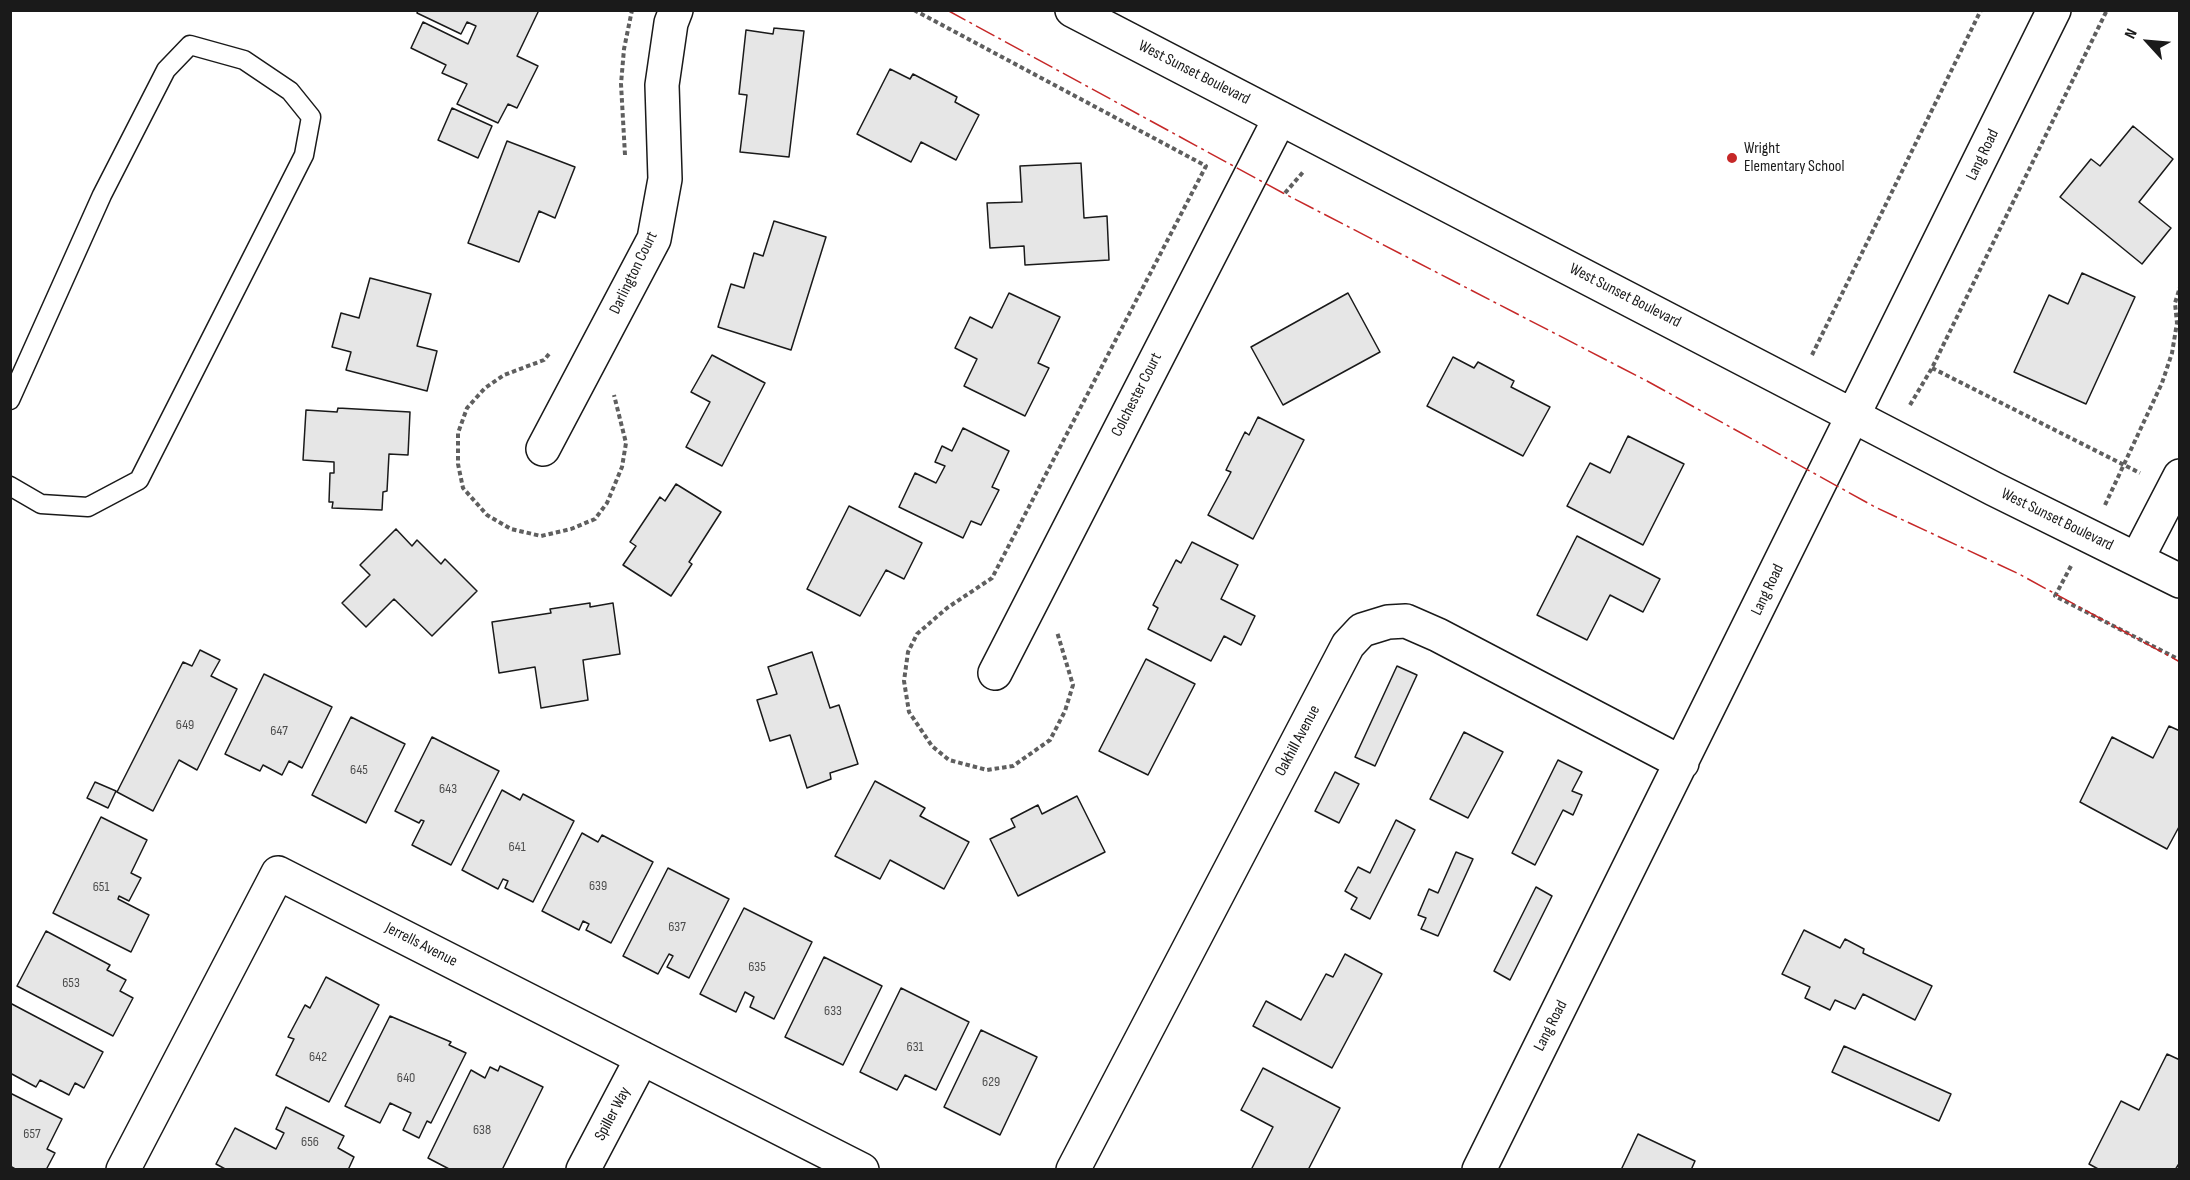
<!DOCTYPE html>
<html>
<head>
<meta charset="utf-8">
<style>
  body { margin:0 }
  #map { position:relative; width:2190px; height:1180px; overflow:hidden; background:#fff; font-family:"Sofia Sans Condensed",sans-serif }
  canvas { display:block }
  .frame { position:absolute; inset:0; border:12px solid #1a1a1a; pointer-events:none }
  .north { position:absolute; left:2118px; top:12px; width:60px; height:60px; -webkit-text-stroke:4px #fff; paint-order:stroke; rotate:296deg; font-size:16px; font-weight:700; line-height:24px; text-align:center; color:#1a1a1a }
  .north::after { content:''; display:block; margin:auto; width:21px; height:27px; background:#1a1a1a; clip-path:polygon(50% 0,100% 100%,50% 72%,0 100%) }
</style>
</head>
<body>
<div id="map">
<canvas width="2190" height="1180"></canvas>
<div class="frame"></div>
<div class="north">N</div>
</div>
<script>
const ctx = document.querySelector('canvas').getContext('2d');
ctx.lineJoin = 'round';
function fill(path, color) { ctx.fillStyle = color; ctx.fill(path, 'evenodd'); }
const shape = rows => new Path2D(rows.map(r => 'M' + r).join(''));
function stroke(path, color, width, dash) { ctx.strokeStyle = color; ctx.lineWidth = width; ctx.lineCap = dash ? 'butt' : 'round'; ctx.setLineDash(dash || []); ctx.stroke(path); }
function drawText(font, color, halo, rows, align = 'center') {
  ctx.font = font + ' "Sofia Sans Condensed",sans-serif'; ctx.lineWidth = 4.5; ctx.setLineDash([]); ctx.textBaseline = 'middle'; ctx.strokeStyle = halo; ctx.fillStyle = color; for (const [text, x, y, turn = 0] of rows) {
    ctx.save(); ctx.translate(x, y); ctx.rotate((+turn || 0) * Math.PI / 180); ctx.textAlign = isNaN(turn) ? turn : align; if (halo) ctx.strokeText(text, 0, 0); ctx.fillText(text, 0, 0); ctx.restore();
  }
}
const building = shape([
  [418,10,539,10,517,56,538,66,517,108,508,104,498,123,457,104,467,84,442,73,446,65,411,48,423,22,468,44,476,26,467,22,461,34,417,13,418,10],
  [774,28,804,31,789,157,740,152,747,95,739,94,746,30,773,34,774,28],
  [890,69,910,79,913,74,957,97,955,102,979,115,956,160,921,142,911,162,857,134,890,69],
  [452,108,492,126,478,158,438,140,452,108],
  [2133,126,2173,159,2139,202,2171,228,2142,264,2060,197,2091,159,2100,166,2133,126],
  [507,141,575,167,555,218,539,211,519,262,468,243,507,141],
  [1081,163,1084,218,1107,216,1109,260,1025,265,1024,246,990,248,987,203,1022,202,1020,166,1081,163],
  [774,221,826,237,791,350,718,327,731,284,744,288,754,253,763,256,774,221],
  [2082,273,2135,297,2086,404,2014,372,2049,295,2068,304,2082,273],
  [370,278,431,294,417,346,437,351,427,391,346,370,351,352,332,347,341,313,359,318,370,278],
  [1009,293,1060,317,1038,363,1049,368,1025,416,964,386,977,359,955,348,970,317,992,328,1009,293],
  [1348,293,1380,352,1283,405,1251,347,1348,293],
  [712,355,765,383,722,466,686,447,710,402,691,392,712,355],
  [1453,357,1474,368,1478,362,1514,381,1511,387,1550,407,1523,456,1427,406,1453,357],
  [338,408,410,412,408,455,389,454,387,491,383,492,382,510,332,508,333,502,329,502,330,473,334,473,334,462,303,460,306,410,337,412,338,408],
  [1258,417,1304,440,1253,539,1208,515,1231,472,1226,470,1245,432,1249,435,1258,417],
  [963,428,1009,451,992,487,999,490,981,525,971,521,963,538,899,507,915,473,936,483,945,466,935,462,942,446,952,451,963,428],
  [1628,436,1684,464,1643,545,1567,506,1590,463,1610,473,1628,436],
  [676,484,721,512,689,562,692,564,671,596,623,565,636,546,630,542,660,497,665,501,676,484],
  [849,506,922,543,904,579,886,570,860,616,807,589,849,506],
  [396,529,412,546,417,540,441,564,445,559,477,591,432,636,394,599,366,627,342,603,370,575,360,565,396,529],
  [1577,536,1660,579,1643,612,1610,595,1587,640,1537,615,1577,536],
  [1192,542,1238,565,1221,599,1255,616,1241,645,1224,636,1211,661,1148,629,1158,608,1153,605,1176,560,1181,563,1192,542],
  [590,603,590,607,613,603,620,654,583,660,588,700,541,708,535,667,499,673,492,622,551,613,550,609,590,603],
  [200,650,220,660,211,676,237,689,197,770,179,760,153,811,117,792,183,662,192,666,200,650],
  [812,652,830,708,839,705,858,764,830,773,831,779,807,788,790,735,770,741,757,700,777,694,768,667,812,652],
  [1146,659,1195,684,1148,775,1099,751,1146,659],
  [1397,666,1417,675,1375,766,1355,757,1397,666],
  [264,674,332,707,302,768,289,761,282,775,263,765,260,771,225,754,264,674],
  [351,717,405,744,366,823,312,795,351,717],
  [2169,726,2180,731,2180,825,2167,849,2080,802,2112,737,2153,758,2169,726],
  [1464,732,1503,752,1468,818,1430,799,1464,732],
  [432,737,499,771,451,865,412,845,424,821,421,820,419,823,395,811,432,737],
  [1558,760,1582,772,1572,791,1582,795,1573,815,1563,810,1535,865,1512,853,1558,760],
  [1335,772,1359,784,1339,823,1315,811,1335,772],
  [875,781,925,808,920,816,969,842,944,889,890,860,880,879,835,856,875,781],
  [95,782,116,791,108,808,87,798,95,782],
  [502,790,520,800,523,794,574,821,533,902,505,888,508,881,503,879,498,889,462,870,502,790],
  [1077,796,1105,852,1018,896,990,839,1015,827,1011,819,1038,805,1042,814,1077,796],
  [101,817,147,840,131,873,141,878,129,901,119,896,118,899,149,915,131,952,53,913,101,817],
  [1396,820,1415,830,1370,919,1351,909,1357,898,1345,891,1358,867,1370,873,1396,820],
  [582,833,598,842,602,835,653,862,611,943,586,930,589,924,583,921,579,930,542,911,582,833],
  [1456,852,1473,859,1438,936,1421,929,1426,918,1418,915,1429,889,1438,893,1456,852],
  [668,868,729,899,689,978,667,967,673,956,669,954,658,974,623,956,668,868],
  [1536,887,1552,896,1510,980,1494,971,1536,887],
  [744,908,812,942,774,1019,750,1007,754,997,745,992,736,1012,700,994,744,908],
  [1804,930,1840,948,1845,939,1864,949,1863,953,1932,986,1915,1020,1863,994,1855,1009,1835,1000,1830,1010,1805,998,1810,987,1782,974,1804,930],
  [46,931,110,965,107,970,126,980,120,991,133,998,113,1036,17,986,46,931],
  [1345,954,1382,974,1332,1068,1253,1026,1266,1001,1301,1020,1326,974,1333,977,1345,954],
  [824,957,882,986,843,1065,785,1037,824,957],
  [326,977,379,1005,329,1102,276,1075,294,1039,288,1037,305,1005,310,1008,326,977],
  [901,988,969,1022,936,1090,905,1075,897,1090,860,1072,901,988],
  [10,1003,103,1052,84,1088,75,1083,69,1095,40,1080,36,1087,10,1073,10,1003],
  [390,1016,451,1042,449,1045,466,1053,431,1123,427,1121,419,1138,403,1130,411,1113,390,1103,380,1123,345,1106,390,1016],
  [981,1030,1037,1057,1000,1135,944,1107,981,1030],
  [1844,1046,1951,1094,1939,1121,1832,1072,1844,1046],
  [2167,1054,2180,1060,2180,1162,2175,1170,2100,1170,2089,1164,2121,1101,2139,1110,2167,1054],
  [500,1066,543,1087,502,1170,451,1170,428,1158,471,1070,485,1078,490,1067,498,1071,500,1066],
  [1263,1068,1340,1108,1308,1170,1251,1170,1273,1127,1241,1110,1263,1068],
  [10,1093,62,1119,47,1149,55,1153,46,1170,17,1170,10,1166,10,1093],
  [286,1107,344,1136,338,1148,354,1157,348,1170,227,1170,216,1164,235,1128,276,1149,284,1133,276,1129,286,1107],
  [1638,1134,1695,1161,1691,1170,1621,1170,1638,1134]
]);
fill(building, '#e6e6e6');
stroke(building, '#1a1a1a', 1.5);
const lane = shape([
  [10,400,102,195,166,70,190,45,244,60,290,91,311,117,304,155,139,480,88,507,41,504,10,486]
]);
const street = shape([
  [1072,10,1994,489,2180,581],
  [543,449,654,239,665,179,662,85,671,23,676,10],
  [2137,559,2180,476],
  [995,673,1280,118],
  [123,1170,278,873,862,1170],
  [583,1170,642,1058],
  [1073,1170,1348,645,1362,630,1388,622,1406,621,1438,635,1682,763],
  [1479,1170,2054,10]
]);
stroke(lane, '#1a1a1a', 21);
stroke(street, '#1a1a1a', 36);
stroke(shape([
  [914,10,1206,166,992,578,947,608,917,634,908,652,904,681,909,712,932,746,949,760,987,770,1013,766,1050,740,1065,711,1073,685,1057,632],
  [625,155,621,84,624,49,632,10],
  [1285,193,1304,171],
  [549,354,544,360,504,375,485,388,467,408,458,433,458,464,463,488,487,515,511,529,541,536,571,529,595,519,607,503,622,467,626,443,614,395],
  [1812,355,1981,10],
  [1932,368,2140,473],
  [1910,405,1932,368,2107,10],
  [2105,505,2162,383,2172,353,2177,323,2175,303,2180,287],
  [2071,566,2055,596,2180,660]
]), '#5f5f5f', 4, [4.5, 3]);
stroke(lane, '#fff', 18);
stroke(street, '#fff', 33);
stroke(shape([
  [947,10,1283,193,1647,381,1875,507,2019,574,2180,662]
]), '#c62828', 1.5, [21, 4.5, 3, 4.5]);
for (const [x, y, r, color] of [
  [1732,158,6,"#c62828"]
]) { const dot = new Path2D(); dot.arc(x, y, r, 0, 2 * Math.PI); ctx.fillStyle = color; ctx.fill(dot); stroke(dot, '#fff', 2); }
drawText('14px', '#4d4d4d', null, [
  ["649",185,725],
  ["647",279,731],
  ["645",359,770],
  ["643",448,789],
  ["641",517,847],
  ["639",598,886],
  ["651",101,887],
  ["637",677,927],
  ["635",757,967],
  ["653",71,983],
  ["633",833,1011],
  ["631",915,1047],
  ["642",318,1057],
  ["640",406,1078],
  ["629",991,1082],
  ["638",482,1130],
  ["657",32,1134],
  ["656",310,1142]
]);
drawText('16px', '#1a1a1a', '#fff', [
  ["West Sunset Boulevard",1194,73,27],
  ["Lang Road",1983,155,-64],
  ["Darlington Court",634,273,-64],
  ["West Sunset Boulevard",1625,296,27],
  ["Colchester Court",1137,395,-63],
  ["West Sunset Boulevard",2057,520,26],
  ["Lang Road",1768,590,-64],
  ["Oakhill Avenue",1298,741,-62],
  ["Jerrells Avenue",421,945,27],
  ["Lang Road",1551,1026,-63],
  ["Spiller Way",613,1114,-62]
]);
drawText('16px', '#1a1a1a', '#fff', [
  ["Wright",1744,149],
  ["Elementary School",1744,167]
], 'left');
</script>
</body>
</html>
